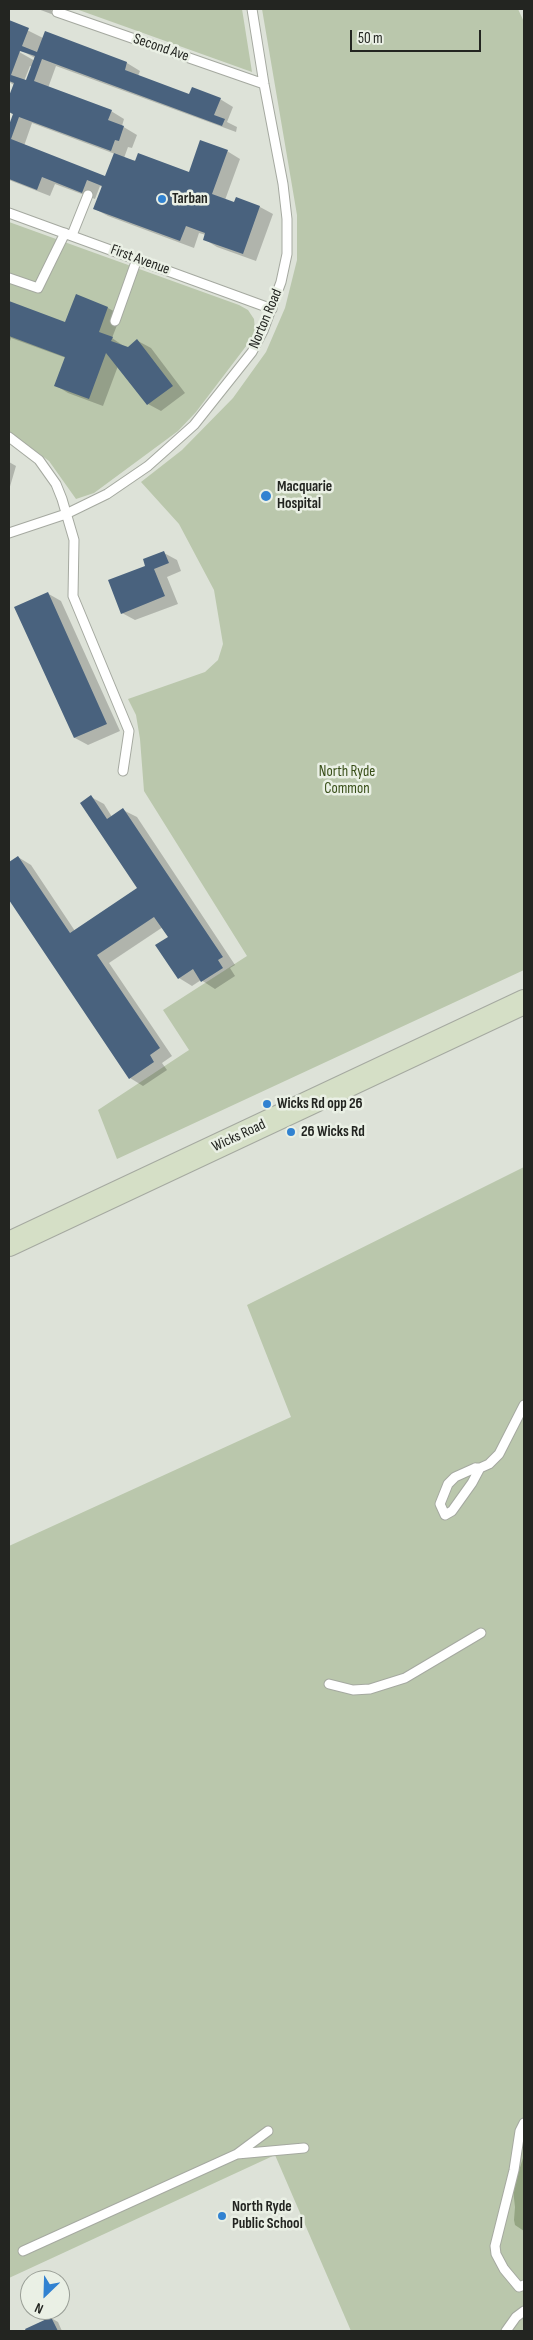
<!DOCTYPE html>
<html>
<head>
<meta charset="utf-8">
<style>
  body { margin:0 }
  #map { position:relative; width:533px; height:2340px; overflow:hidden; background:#dde2d8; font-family:"Sofia Sans Condensed",sans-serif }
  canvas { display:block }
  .frame { position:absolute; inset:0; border:10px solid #232521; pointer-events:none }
  .north { position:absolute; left:20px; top:2270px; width:50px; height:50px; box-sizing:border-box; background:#eaf0e5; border:1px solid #9a9f97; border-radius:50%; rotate:204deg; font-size:14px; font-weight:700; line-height:20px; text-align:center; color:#232521 }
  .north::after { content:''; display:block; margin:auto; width:18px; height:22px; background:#3182d1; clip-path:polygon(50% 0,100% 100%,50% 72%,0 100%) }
  .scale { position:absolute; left:350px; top:30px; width:131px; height:22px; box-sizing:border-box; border:2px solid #232521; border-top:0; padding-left:6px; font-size:15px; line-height:18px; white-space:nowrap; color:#232521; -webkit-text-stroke:4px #eaf0e5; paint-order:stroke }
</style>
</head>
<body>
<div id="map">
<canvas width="533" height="2340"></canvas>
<div class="frame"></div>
<div class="north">N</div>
<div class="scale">50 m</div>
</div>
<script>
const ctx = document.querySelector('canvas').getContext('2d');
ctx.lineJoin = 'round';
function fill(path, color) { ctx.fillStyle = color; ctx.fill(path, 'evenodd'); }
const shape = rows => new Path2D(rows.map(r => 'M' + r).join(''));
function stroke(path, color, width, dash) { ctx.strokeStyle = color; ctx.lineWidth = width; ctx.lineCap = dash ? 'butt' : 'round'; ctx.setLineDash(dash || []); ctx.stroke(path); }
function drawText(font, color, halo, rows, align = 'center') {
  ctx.font = font + ' "Sofia Sans Condensed",sans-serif'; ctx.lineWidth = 5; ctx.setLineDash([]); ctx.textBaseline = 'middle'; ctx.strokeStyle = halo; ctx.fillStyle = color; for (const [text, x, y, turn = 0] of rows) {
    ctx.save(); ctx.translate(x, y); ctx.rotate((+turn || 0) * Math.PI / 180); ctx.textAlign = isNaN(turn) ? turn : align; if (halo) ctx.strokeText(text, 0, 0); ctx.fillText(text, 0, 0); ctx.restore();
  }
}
fill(shape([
  [76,9,242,9,252,72],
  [262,9,518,9,524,22,524,970,117,1159,98,1110,189,1050,163,1010,247,956,144,791,140,739,136,715,128,699,205,672,218,660,223,644,214,590,179,524,141,482,182,450,233,398,266,352,285,308,297,260,297,215],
  [9,222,239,305,248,310,254,319,255,330,250,341,196,412,178,431,94,493,76,499,49,461,9,432],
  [524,1167,524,2331,351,2331,275,2155,9,2278,9,1546,291,1417,247,1305]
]), '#bac7ac');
fill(shape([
  [524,2141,524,2231,515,2225,514,2220,515,2207,513,2189,524,2155]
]), '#94a582');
fill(shape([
  [38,9,49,9,55,12,54,15],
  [9,21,43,38,45,33,127,63,140,71,138,76,190,95,220,99,233,107,227,122,237,127,236,132,56,66,48,88,111,111,124,119,122,126,137,135,132,148,128,147,124,158,189,173,227,151,240,159,225,200,234,203,236,198,260,207,273,214,256,261,217,247,204,239,206,235,199,233,194,248,108,216,95,209,102,187,100,186,95,199,55,184,50,196,9,180,9,129,14,115,9,112,9,99,14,85,9,82],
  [15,47,35,58,35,61,14,49],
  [30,66,32,67,27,82,24,81],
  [32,123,115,154,106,177,24,146],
  [77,296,108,308,121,315,112,338,128,349,138,341,151,348,185,393,161,411,148,404,118,366,103,406,68,393,55,385,66,358,11,338,9,344,9,302,66,324],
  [9,462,16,466,9,490],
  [164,553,177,560,181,571,167,577,178,604,135,620,122,613],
  [47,593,61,601,120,731,88,745,75,738],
  [91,797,104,804,112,817,123,810,137,817,235,965,230,968,235,976,215,989,201,980,192,986,179,978,169,937,163,927,109,963,172,1056,162,1063,167,1070,143,1086,130,1078,9,898,9,863,18,857,31,865,75,931,139,888],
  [51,2318,58,2322,62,2331,28,2331,27,2330]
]), '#0003');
fill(shape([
  [9,20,29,28,22,46,37,52,45,31,127,62,125,70,189,94,192,87,221,98,214,115,225,119,222,126,42,59,34,81,112,110,108,120,124,126,119,141,115,140,111,151,19,117,11,139,105,176,114,153,135,161,138,153,189,172,200,140,228,150,212,194,234,202,236,197,260,206,243,254,203,240,205,233,186,226,180,241,93,209,102,186,87,180,82,193,42,177,37,190,9,179,9,125,13,114,9,112,9,96,14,83,9,81],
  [20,51,35,56,26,80,11,75],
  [76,294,108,307,99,332,113,337,111,341,128,347,137,339,173,386,147,405,106,353,89,399,54,386,65,357,9,336,9,301,65,322],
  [164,551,169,563,154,569,165,596,121,614,108,580,145,566,143,559],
  [48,592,107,724,74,738,14,607],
  [91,795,107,819,123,808,223,957,218,960,223,968,201,982,193,969,178,979,155,945,168,937,154,917,97,955,160,1048,150,1055,154,1062,129,1079,9,900,9,862,18,856,70,933,137,888,80,803],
  [51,2317,58,2331,26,2331,25,2329]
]), '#49627e');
const lane = shape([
  [57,12,264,84],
  [9,213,272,309],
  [72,235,88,195],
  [9,278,38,288,65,233],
  [115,321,137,259],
  [9,437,39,460,56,484,62,499,74,540,73,596,129,731,123,771],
  [9,533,66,514,107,494,148,466,194,425,252,352,263,331,281,282,287,254,287,219,283,184,264,84,252,9],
  [475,1468,480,1468,472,1483,452,1511,445,1515,440,1504,448,1484,455,1477,475,1468],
  [480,1468,489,1464,499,1454,524,1405],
  [329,1684,353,1690,370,1689,405,1678,481,1633],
  [524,2123,520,2131,514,2170,495,2246,496,2254,504,2269,519,2287,524,2285],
  [237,2154,304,2148],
  [23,2251,237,2154,268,2131],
  [506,2331,516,2317,524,2311]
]);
const secondary = shape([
  [9,1244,524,1002]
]);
stroke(lane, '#a5a9a0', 11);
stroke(secondary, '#a5a9a0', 26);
stroke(lane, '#fff', 9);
stroke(secondary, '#d5dfc6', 24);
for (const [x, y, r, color] of [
  [162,199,5,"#3182d1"],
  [266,496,6,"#3182d1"],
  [267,1104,5,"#3182d1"],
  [291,1132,5,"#3182d1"],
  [222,2216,5,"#3182d1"]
]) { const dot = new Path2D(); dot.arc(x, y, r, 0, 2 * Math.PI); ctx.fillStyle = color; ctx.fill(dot); stroke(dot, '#eaf0e5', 2); }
drawText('15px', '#232521', '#eaf0e5', [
  ["Second Ave",161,48,19],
  ["First Avenue",140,260,20],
  ["Norton Road",266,319,-67],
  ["Wicks Road",239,1136,-25]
]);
drawText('bold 15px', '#232521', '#eaf0e5', [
  ["Tarban",172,199],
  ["Macquarie",277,487],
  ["Hospital",277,504],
  ["Wicks Rd opp 26",277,1104],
  ["26 Wicks Rd",301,1132],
  ["North Ryde",232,2207],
  ["Public School",232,2224]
], 'left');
drawText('15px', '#384e18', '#eaf0e5', [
  ["North Ryde",347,772],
  ["Common",347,789]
]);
</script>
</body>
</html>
